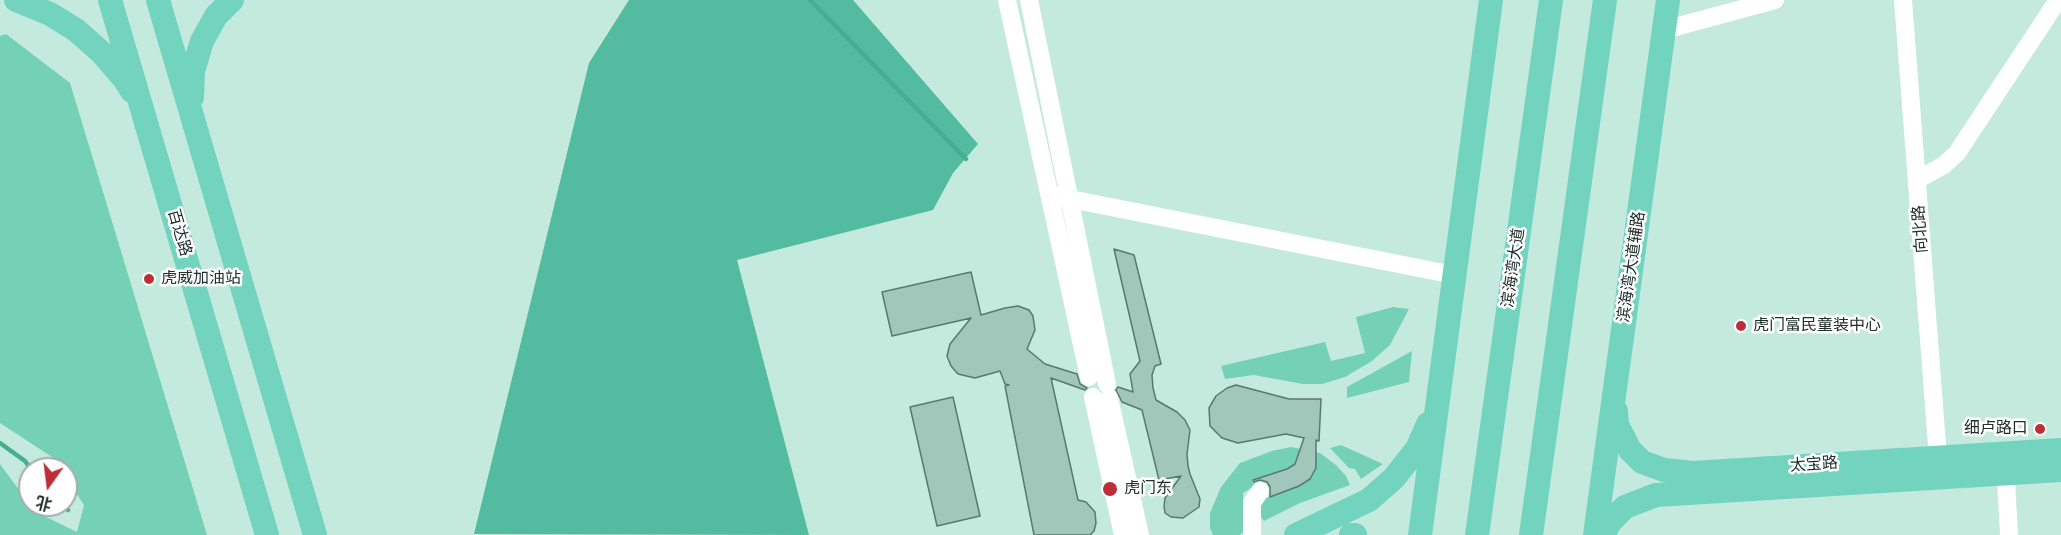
<!DOCTYPE html>
<html>
<head>
<meta charset="utf-8">
<style>
  body { margin:0 }
  #map { position:relative; width:2061px; height:535px; overflow:hidden; background:#c3eadd; font-family:"DM Sans","Noto Sans SC",sans-serif }
  canvas { display:block }
  .north { position:absolute; left:18px; top:457px; width:60px; height:60px; box-sizing:border-box; background:#fff; border:2px solid #a6acab; border-radius:50%; rotate:194deg; font-size:16px; font-weight:700; line-height:24px; text-align:center; color:#21302c }
  .north::after { content:''; display:block; margin:auto; width:21px; height:27px; background:#be2e37; clip-path:polygon(50% 0,100% 100%,50% 72%,0 100%) }
</style>
</head>
<body>
<div id="map">
<canvas width="2061" height="535"></canvas>
<div class="north">北</div>
</div>
<script>
const ctx = document.querySelector('canvas').getContext('2d');
ctx.lineJoin = 'round';
function fill(path, color) { ctx.fillStyle = color; ctx.fill(path, 'evenodd'); }
const shape = rows => new Path2D(rows.map(r => 'M' + r).join(''));
function stroke(path, color, width, dash) { ctx.strokeStyle = color; ctx.lineWidth = width; ctx.lineCap = dash ? 'butt' : 'round'; ctx.setLineDash(dash || []); ctx.stroke(path); }
function drawText(font, color, halo, rows, align = 'center') {
  ctx.font = font + ' "DM Sans","Noto Sans SC",sans-serif'; ctx.lineWidth = 5; ctx.setLineDash([]); ctx.textBaseline = 'middle'; ctx.strokeStyle = halo; ctx.fillStyle = color; for (const [text, x, y, turn = 0] of rows) {
    ctx.save(); ctx.translate(x, y); ctx.rotate((+turn || 0) * Math.PI / 180); ctx.textAlign = isNaN(turn) ? turn : align; if (halo) ctx.strokeText(text, 0, 0); ctx.fillText(text, 0, 0); ctx.restore();
  }
}
fill(shape([
  [6,34,70,83,207,535,0,535,0,464,30,505,38,513,77,532,84,505,66,478,66,469,60,469,52,457,0,423,0,36],
  [1393,307,1409,309,1390,345,1372,361,1345,377,1322,384,1303,384,1254,375,1225,379,1221,366,1325,342,1331,361,1365,353,1356,317],
  [1412,351,1409,382,1347,398,1347,387],
  [1341,445,1383,464,1361,479,1355,469,1349,468,1330,448],
  [1291,447,1320,453,1336,465,1346,476,1350,485,1300,503,1264,521,1261,517,1259,508,1264,499,1299,486,1310,479,1316,468,1316,452,1287,469,1252,480,1256,485,1243,493,1244,532,1239,535,1213,535,1210,528,1210,513,1221,487,1240,463,1272,451]
]), '#74d1b6');
fill(shape([
  [629,0,853,0,978,144,953,173,933,210,737,260,809,535,474,534,589,63]
]), '#53bba0');
stroke(shape([
  [810,0,966,159],
  [0,443,25,461,31,469],
  [63,505,68,510]
]), '#45ae93', 4.5);
const building = shape([
  [1114,249,1134,255,1161,364,1155,366,1152,375,1153,388,1156,400,1177,412,1185,420,1190,430,1187,454,1188,466,1190,474,1200,499,1199,507,1183,518,1171,517,1165,513,1164,506,1165,498,1181,476,1159,480,1142,410,1122,402,1116,390,1118,387,1133,392,1130,374,1140,361,1114,249],
  [971,272,981,315,1005,308,1018,306,1029,310,1033,316,1035,330,1027,349,1045,364,1077,374,1080,384,1087,388,1085,390,1051,378,1078,500,1086,502,1095,512,1096,523,1094,531,1090,535,1034,535,1005,386,1009,385,1005,384,1000,371,975,378,958,374,951,366,947,356,950,344,971,318,892,336,882,292,971,272],
  [1236,385,1289,399,1321,399,1319,441,1316,440,1316,468,1310,479,1299,486,1270,497,1270,487,1267,482,1260,480,1254,482,1253,480,1287,469,1295,464,1304,438,1286,434,1238,443,1222,438,1210,426,1209,408,1216,396,1227,388,1236,385],
  [953,397,980,516,937,526,910,407,953,397]
]);
fill(building, '#a0c7ba');
stroke(building, '#567a6f', 1.5);
stroke(shape([
  [1007,0,1089,377],
  [1029,0,1107,384],
  [1903,0,1938,458],
  [1664,30,1775,0],
  [1917,180,1944,165,1957,153,2058,0],
  [1050,195,1454,275],
  [1093,397,1123,535],
  [1109,398,1140,535],
  [2005,462,2009,535],
  [1252,535,1252,503,1260,491]
]), '#fff', 18);
stroke(shape([
  [16,0,50,14,76,30,102,53,125,80,132,91],
  [110,0,267,535],
  [158,0,315,535],
  [192,97,193,71,202,41,216,16,232,0],
  [1616,411,1617,425,1630,450,1642,462,1664,470,1693,473,2061,450],
  [1296,535,1369,500,1394,478,1417,449,1428,424],
  [1351,535,1355,535],
  [1420,535,1491,0],
  [1477,535,1551,0],
  [1531,535,1605,0],
  [1595,535,1668,0],
  [1603,535,1610,522,1625,507,1656,495,2061,470]
]), '#72d3bf', 24);
for (const [x, y, r, color] of [
  [149,279,6,"#be2e37"],
  [1741,326,6,"#be2e37"],
  [2040,429,6,"#be2e37"],
  [1110,489,8,"#be2e37"]
]) { const dot = new Path2D(); dot.arc(x, y, r, 0, 2 * Math.PI); ctx.fillStyle = color; ctx.fill(dot); stroke(dot, '#fff', 2); }
drawText('16px', '#21302c', '#fff', [
  ["向北路",1921,229,-94],
  ["百达路",179,233,74],
  ["滨海湾大道辅路",1632,267,-82],
  ["滨海湾大道",1514,268,-82],
  ["太宝路",1814,465,-4]
]);
drawText('16px', '#21302c', '#fff', [
  ["虎威加油站",161,279],
  ["虎门富民童装中心",1753,326],
  ["细卢路口",2028,429,"right"],
  ["虎门东",1124,489]
], 'left');
</script>
</body>
</html>
